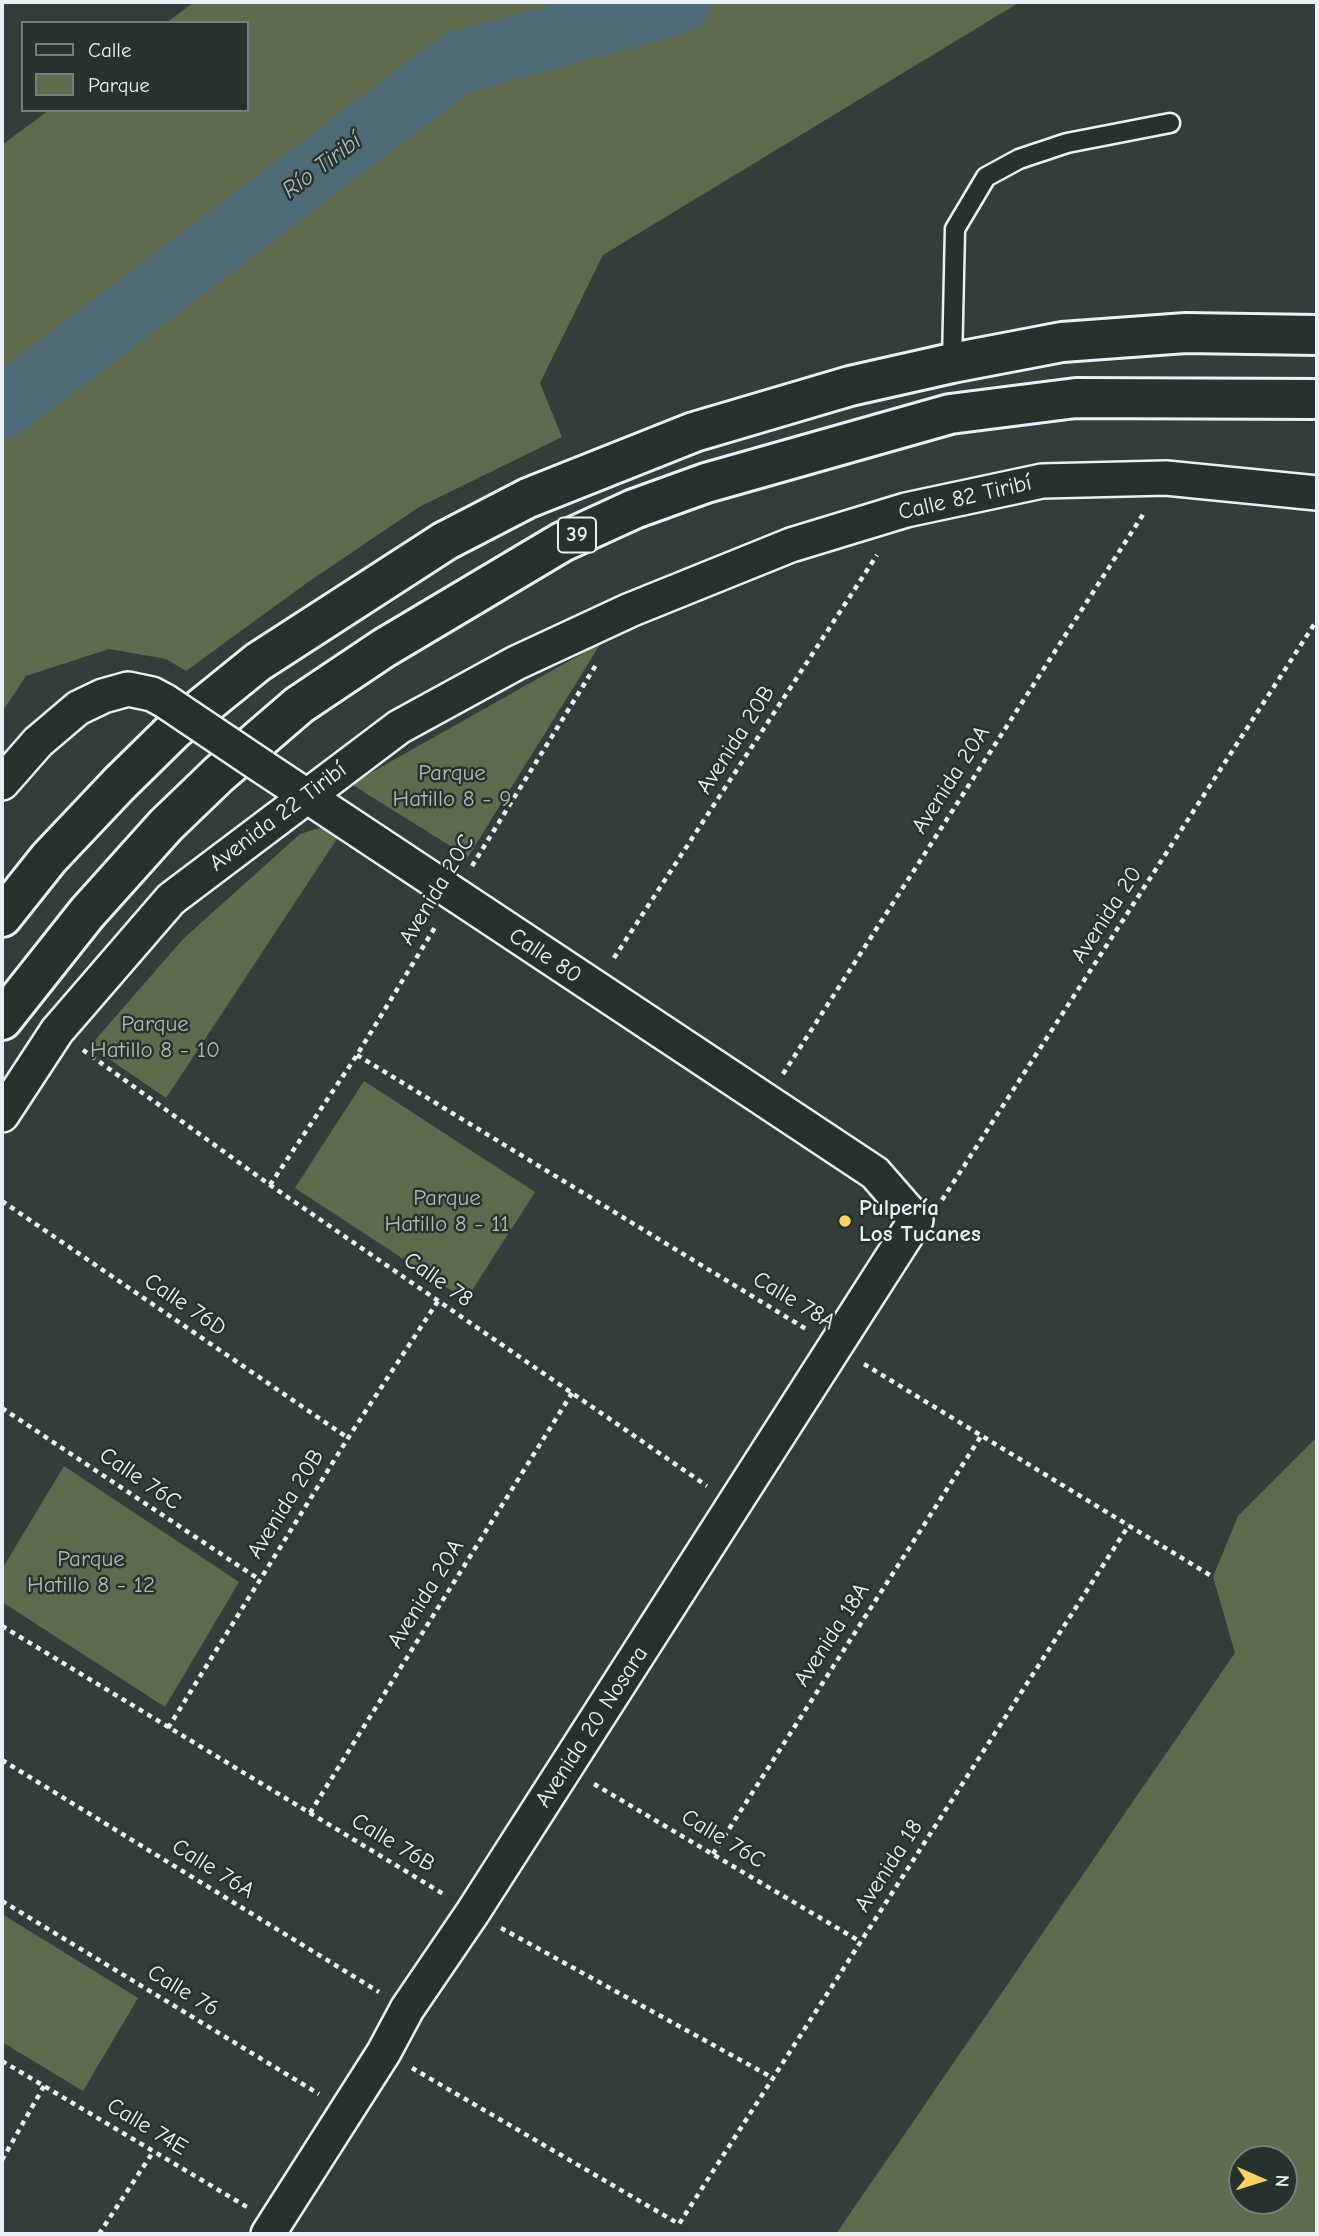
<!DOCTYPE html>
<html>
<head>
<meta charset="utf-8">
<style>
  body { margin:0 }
  #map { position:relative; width:1319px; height:2236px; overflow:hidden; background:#343d39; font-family:"Comic Neue",sans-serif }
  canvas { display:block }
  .frame { position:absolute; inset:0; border:4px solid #e8f1f8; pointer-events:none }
  .legend { position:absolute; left:21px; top:21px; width:228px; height:91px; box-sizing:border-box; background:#26332d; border:2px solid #747f7e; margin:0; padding:9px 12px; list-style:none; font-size:21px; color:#e8f1f8 }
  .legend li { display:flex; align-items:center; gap:14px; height:35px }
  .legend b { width:35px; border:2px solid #747f7e }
  .north { position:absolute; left:1228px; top:2145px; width:70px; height:70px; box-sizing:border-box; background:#26332d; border:2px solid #747f7e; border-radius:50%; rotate:93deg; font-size:19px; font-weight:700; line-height:28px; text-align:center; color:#e8f1f8 }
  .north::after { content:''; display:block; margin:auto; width:24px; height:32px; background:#ffd166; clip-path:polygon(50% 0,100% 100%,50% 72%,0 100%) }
</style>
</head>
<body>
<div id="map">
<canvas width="1319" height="2236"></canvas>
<div class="frame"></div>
<ul class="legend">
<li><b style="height:9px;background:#26332d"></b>Calle</li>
<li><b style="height:19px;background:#5e6b4c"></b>Parque</li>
</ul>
<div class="north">N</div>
</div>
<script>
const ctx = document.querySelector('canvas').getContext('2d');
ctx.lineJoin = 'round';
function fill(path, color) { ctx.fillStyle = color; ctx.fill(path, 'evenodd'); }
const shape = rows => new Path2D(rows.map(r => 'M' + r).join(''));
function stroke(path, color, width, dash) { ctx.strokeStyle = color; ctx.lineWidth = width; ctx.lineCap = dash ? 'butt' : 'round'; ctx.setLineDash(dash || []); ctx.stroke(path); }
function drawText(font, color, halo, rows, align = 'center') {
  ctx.font = font + ' "Comic Neue",sans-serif'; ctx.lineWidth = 5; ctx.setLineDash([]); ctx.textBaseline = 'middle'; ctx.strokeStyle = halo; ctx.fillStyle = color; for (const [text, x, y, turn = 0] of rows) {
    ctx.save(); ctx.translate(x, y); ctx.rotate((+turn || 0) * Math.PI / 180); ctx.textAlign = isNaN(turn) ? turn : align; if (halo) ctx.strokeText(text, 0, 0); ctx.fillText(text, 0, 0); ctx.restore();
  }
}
fill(shape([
  [194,2,1020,2,603,255,540,383,562,437,419,507,304,585,186,671,166,659,109,649,26,676,2,712,2,145,49,110,247,110,247,23,166,23],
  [601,643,468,857,351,784],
  [326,826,341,833,166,1098,90,1046,183,939,300,834],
  [364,1081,535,1192,466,1300,295,1188],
  [1317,1437,1317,2234,836,2234,1235,1653,1213,1577,1238,1516],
  [1284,2159,1284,2201,1242,2201,1242,2159],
  [64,1466,239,1582,165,1707,2,1602,2,1569],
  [2,1914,138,1998,83,2091,2,2042]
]), '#5e6b4c');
stroke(shape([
  [2,408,457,63,681,2]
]), '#4f6b75', 63);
const service = shape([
  [952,363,955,229,986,177,1019,159,1067,143,1170,123]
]);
const minor = shape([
  [263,767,875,1173,916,1220,473,1912,407,2009,384,2052,268,2234],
  [2,783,38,742,78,708,103,696,128,689,152,694,165,701],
  [2,1115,57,1031,171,899,399,727,516,663,630,610,791,545,906,510,1042,481,1166,478,1317,493]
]);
const trunk = shape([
  [2,917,49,858,119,784,174,730,258,662,445,541,528,498,694,432,850,386,952,363,1062,342,1186,333,1317,335],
  [2,1020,87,913,166,825,219,774,299,705,384,648,562,542,634,509,706,483,950,414,1076,398,1317,399]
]);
stroke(service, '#e8f1f8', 23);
stroke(minor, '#e8f1f8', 38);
stroke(trunk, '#e8f1f8', 44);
stroke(shape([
  [472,866,596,665],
  [614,958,877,555],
  [83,1050,270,1185,707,1486],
  [357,1055,806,1329],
  [783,1074,1144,513],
  [270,1185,357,1055,437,924],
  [942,1200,1317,620],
  [2,1201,348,1438],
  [864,1364,1213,1577],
  [2,1408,260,1580],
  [2,1626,445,1895],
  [168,1728,348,1438,438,1301],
  [2,1760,379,1992],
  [594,1784,861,1942],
  [310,1813,572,1393],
  [713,1854,981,1436],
  [2,1901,319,2094],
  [501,1928,773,2078],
  [2,2061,247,2207],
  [412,2068,679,2224,1129,1525],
  [2,2160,44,2086],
  [99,2234,153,2152]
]), '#e8f1f8', 4.5, [5, 5]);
stroke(service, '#26332d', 18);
stroke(minor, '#26332d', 33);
stroke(trunk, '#26332d', 38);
const minorBridge = shape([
  [165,701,263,767]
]);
stroke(minorBridge, '#e8f1f8', 38, []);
stroke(minorBridge, '#26332d', 33);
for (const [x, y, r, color] of [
  [845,1221,7,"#ffd166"]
]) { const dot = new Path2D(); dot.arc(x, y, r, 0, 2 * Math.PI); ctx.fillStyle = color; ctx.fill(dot); stroke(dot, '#26332d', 2.5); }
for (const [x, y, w] of [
  [577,535,38]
]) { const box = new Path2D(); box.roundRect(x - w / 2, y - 17.5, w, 35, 5); ctx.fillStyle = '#26332d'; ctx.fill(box); stroke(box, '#e8f1f8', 2); }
drawText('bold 21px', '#e8f1f8', null, [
  ["39",577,535]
]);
drawText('23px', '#e8f1f8', '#26332d', [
  ["Calle 82 Tiribí",965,498,-13],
  ["Avenida 20B",736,740,-57],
  ["Avenida 20A",951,780,-57],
  ["Avenida 22 Tiribí",278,817,-37],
  ["Avenida 20C",437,890,-59],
  ["Avenida 20",1107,915,-57],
  ["Calle 80",545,956,33],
  ["Calle 78",438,1280,35],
  ["Calle 78A",794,1301,31],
  ["Calle 76D",185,1305,34],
  ["Calle 76C",140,1479,34],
  ["Avenida 20B",286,1504,-58],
  ["Avenida 20A",426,1594,-58],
  ["Avenida 18A",832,1635,-57],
  ["Avenida 20 Nosara",592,1727,-57],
  ["Calle 76C",723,1839,31],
  ["Calle 76B",393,1843,31],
  ["Avenida 18",889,1866,-57],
  ["Calle 76A",213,1869,32],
  ["Calle 76",183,1991,31],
  ["Calle 74E",147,2127,31]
]);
drawText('23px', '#b1bbb3', '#26332d', [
  ["Parque",452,773],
  ["Hatillo 8 - 9",452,799],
  ["Parque",155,1024],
  ["Hatillo 8 - 10",155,1050],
  ["Parque",447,1198],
  ["Hatillo 8 - 11",447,1224],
  ["Parque",91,1559],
  ["Hatillo 8 - 12",91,1585]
]);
drawText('bold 23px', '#e8f1f8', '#26332d', [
  ["Pulpería",859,1208],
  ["Los Tucanes",859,1234]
], 'left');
drawText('italic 24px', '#abbbc4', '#26332d', [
  ["Río Tiribí",322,166,-37]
]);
</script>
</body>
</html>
